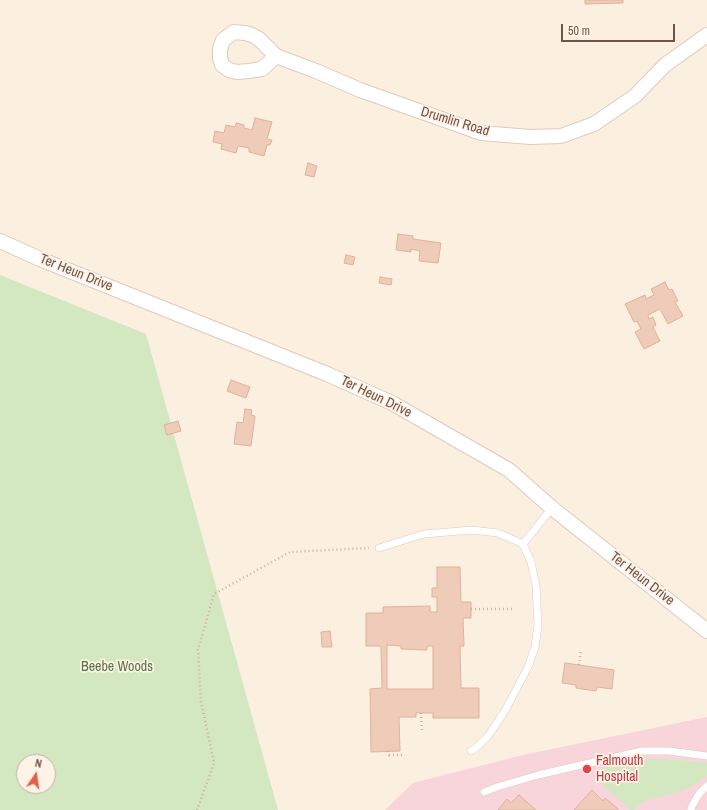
<!DOCTYPE html>
<html>
<head>
<meta charset="utf-8">
<style>
  body { margin:0 }
  #map { position:relative; width:707px; height:810px; overflow:hidden; background:#fbefe0; font-family:"Archivo Narrow",sans-serif }
  canvas { display:block }
  .north { position:absolute; left:16px; top:754px; width:40px; height:40px; box-sizing:border-box; background:#fef3e6; border:1px solid #c6b3a7; border-radius:50%; rotate:13deg; font-size:11px; font-weight:700; line-height:16px; text-align:center; color:#715449 }
  .north::after { content:''; display:block; margin:auto; width:14px; height:18px; background:#e16149; clip-path:polygon(50% 0,100% 100%,50% 72%,0 100%) }
  .scale { position:absolute; left:561px; top:24px; width:114px; height:18px; box-sizing:border-box; border:2px solid #715449; border-top:0; padding-left:5px; font-size:12px; line-height:14px; white-space:nowrap; color:#715449; -webkit-text-stroke:3px #fef3e6; paint-order:stroke }
</style>
</head>
<body>
<div id="map">
<canvas width="707" height="810"></canvas>
<div class="north">N</div>
<div class="scale">50 m</div>
</div>
<script>
const ctx = document.querySelector('canvas').getContext('2d');
ctx.lineJoin = 'round';
function fill(path, color) { ctx.fillStyle = color; ctx.fill(path, 'evenodd'); }
const shape = rows => new Path2D(rows.map(r => 'M' + r).join(''));
function stroke(path, color, width, dash) { ctx.strokeStyle = color; ctx.lineWidth = width; ctx.lineCap = dash ? 'butt' : 'round'; ctx.setLineDash(dash || []); ctx.stroke(path); }
function drawText(font, color, halo, rows, align = 'center') {
  ctx.font = font + ' "Archivo Narrow",sans-serif'; ctx.lineWidth = 3.5; ctx.setLineDash([]); ctx.textBaseline = 'middle'; ctx.strokeStyle = halo; ctx.fillStyle = color; for (const [text, x, y, turn = 0] of rows) {
    ctx.save(); ctx.translate(x, y); ctx.rotate((+turn || 0) * Math.PI / 180); ctx.textAlign = isNaN(turn) ? turn : align; if (halo) ctx.strokeText(text, 0, 0); ctx.fillText(text, 0, 0); ctx.restore();
  }
}
fill(shape([
  [707,717,707,810,385,810,413,783,523,755]
]), '#f8d4db');
fill(shape([
  [0,275,146,334,278,810,0,810],
  [24,762,48,762,48,786,24,786],
  [651,759,666,759,707,763,707,776,693,786,678,792,645,801,639,805,634,810,630,810,596,779,600,772,608,765,635,760]
]), '#d3e7c0');
const building = shape([
  [585,0,623,0,623,3,585,4,585,0],
  [255,118,272,122,267,139,272,140,270,145,267,145,264,156,249,152,249,148,238,146,236,153,221,149,222,144,213,142,215,131,224,133,226,125,235,127,236,123,244,125,244,128,252,130,255,118],
  [308,163,317,166,314,177,305,175,308,163],
  [398,234,413,236,413,239,441,243,438,263,419,261,420,251,411,249,411,252,396,250,398,234],
  [346,255,355,257,353,265,344,263,346,255],
  [380,277,392,279,391,285,379,283,380,277],
  [665,282,669,290,672,289,678,301,675,302,683,316,668,324,660,309,648,315,649,319,653,317,656,325,653,327,660,341,644,349,635,332,641,329,637,321,634,322,625,304,645,295,646,299,654,295,651,289,665,282],
  [231,380,250,387,246,398,227,391,231,380],
  [245,409,252,410,251,415,255,416,251,446,234,444,237,422,243,423,245,409],
  [178,421,181,431,167,435,164,425,178,421],
  [437,567,460,567,461,602,471,602,471,618,463,618,464,646,460,646,461,688,479,688,479,718,433,718,433,713,416,713,416,717,399,717,400,751,371,752,370,689,382,688,381,646,366,646,366,613,383,613,383,607,430,606,430,612,437,612,437,597,432,597,432,588,437,588,437,567],
  [387,645,401,646,401,649,427,650,427,646,433,646,433,689,387,689,387,645],
  [330,631,332,647,322,647,321,632,330,631],
  [565,663,614,670,612,689,597,687,596,691,576,688,576,685,562,683,565,663],
  [592,790,603,801,605,798,618,809,618,810,574,810,592,790],
  [519,795,536,810,498,810,507,799,511,803,519,795]
]);
fill(building, '#efcbb9');
stroke(building, '#e1b19a', 1);
const lane = shape([
  [523,544,552,508],
  [379,548,424,534,472,530,498,533,523,544,531,562,536,586,538,625,535,647,528,667,506,709,489,735,477,747,471,751],
  [484,792,497,787,538,775,642,751,669,751,707,756],
  [691,810,692,806,699,794,707,786]
]);
const street = shape([
  [234,32,245,33,252,35,259,39,276,56,262,69,249,71,237,72,229,70,222,65,220,58,220,49,223,40,234,32],
  [276,56,316,71,360,90,481,133,530,137,561,136,594,124,635,96,665,65,707,35],
  [0,241,40,259,327,374,392,403,509,470,552,508,707,631]
]);
stroke(lane, '#decbbd', 8);
stroke(street, '#decbbd', 16);
stroke(shape([
  [471,609,513,609],
  [579,665,581,650],
  [421,713,422,730],
  [388,751,389,755,405,755],
  [197,810,214,763,201,702,198,650,214,594,290,552,369,548]
]), '#d3ae9d', 2.5, [1, 3]);
stroke(lane, '#fff', 7);
stroke(street, '#fff', 14);
for (const [x, y, r, color] of [
  [587,769,5,"#e0444e"]
]) { const dot = new Path2D(); dot.arc(x, y, r, 0, 2 * Math.PI); ctx.fillStyle = color; ctx.fill(dot); stroke(dot, '#fef3e6', 1.5); }
drawText('14px', '#715449', '#fef3e6', [
  ["Drumlin Road",455,122,17],
  ["Ter Heun Drive",76,273,22],
  ["Ter Heun Drive",376,397,26],
  ["Ter Heun Drive",642,579,38]
]);
drawText('14px', '#547642', '#fef3e6', [
  ["Beebe Woods",117,667]
]);
drawText('14px', '#be3a42', '#fef3e6', [
  ["Falmouth",596,761],
  ["Hospital",596,777]
], 'left');
</script>
</body>
</html>
